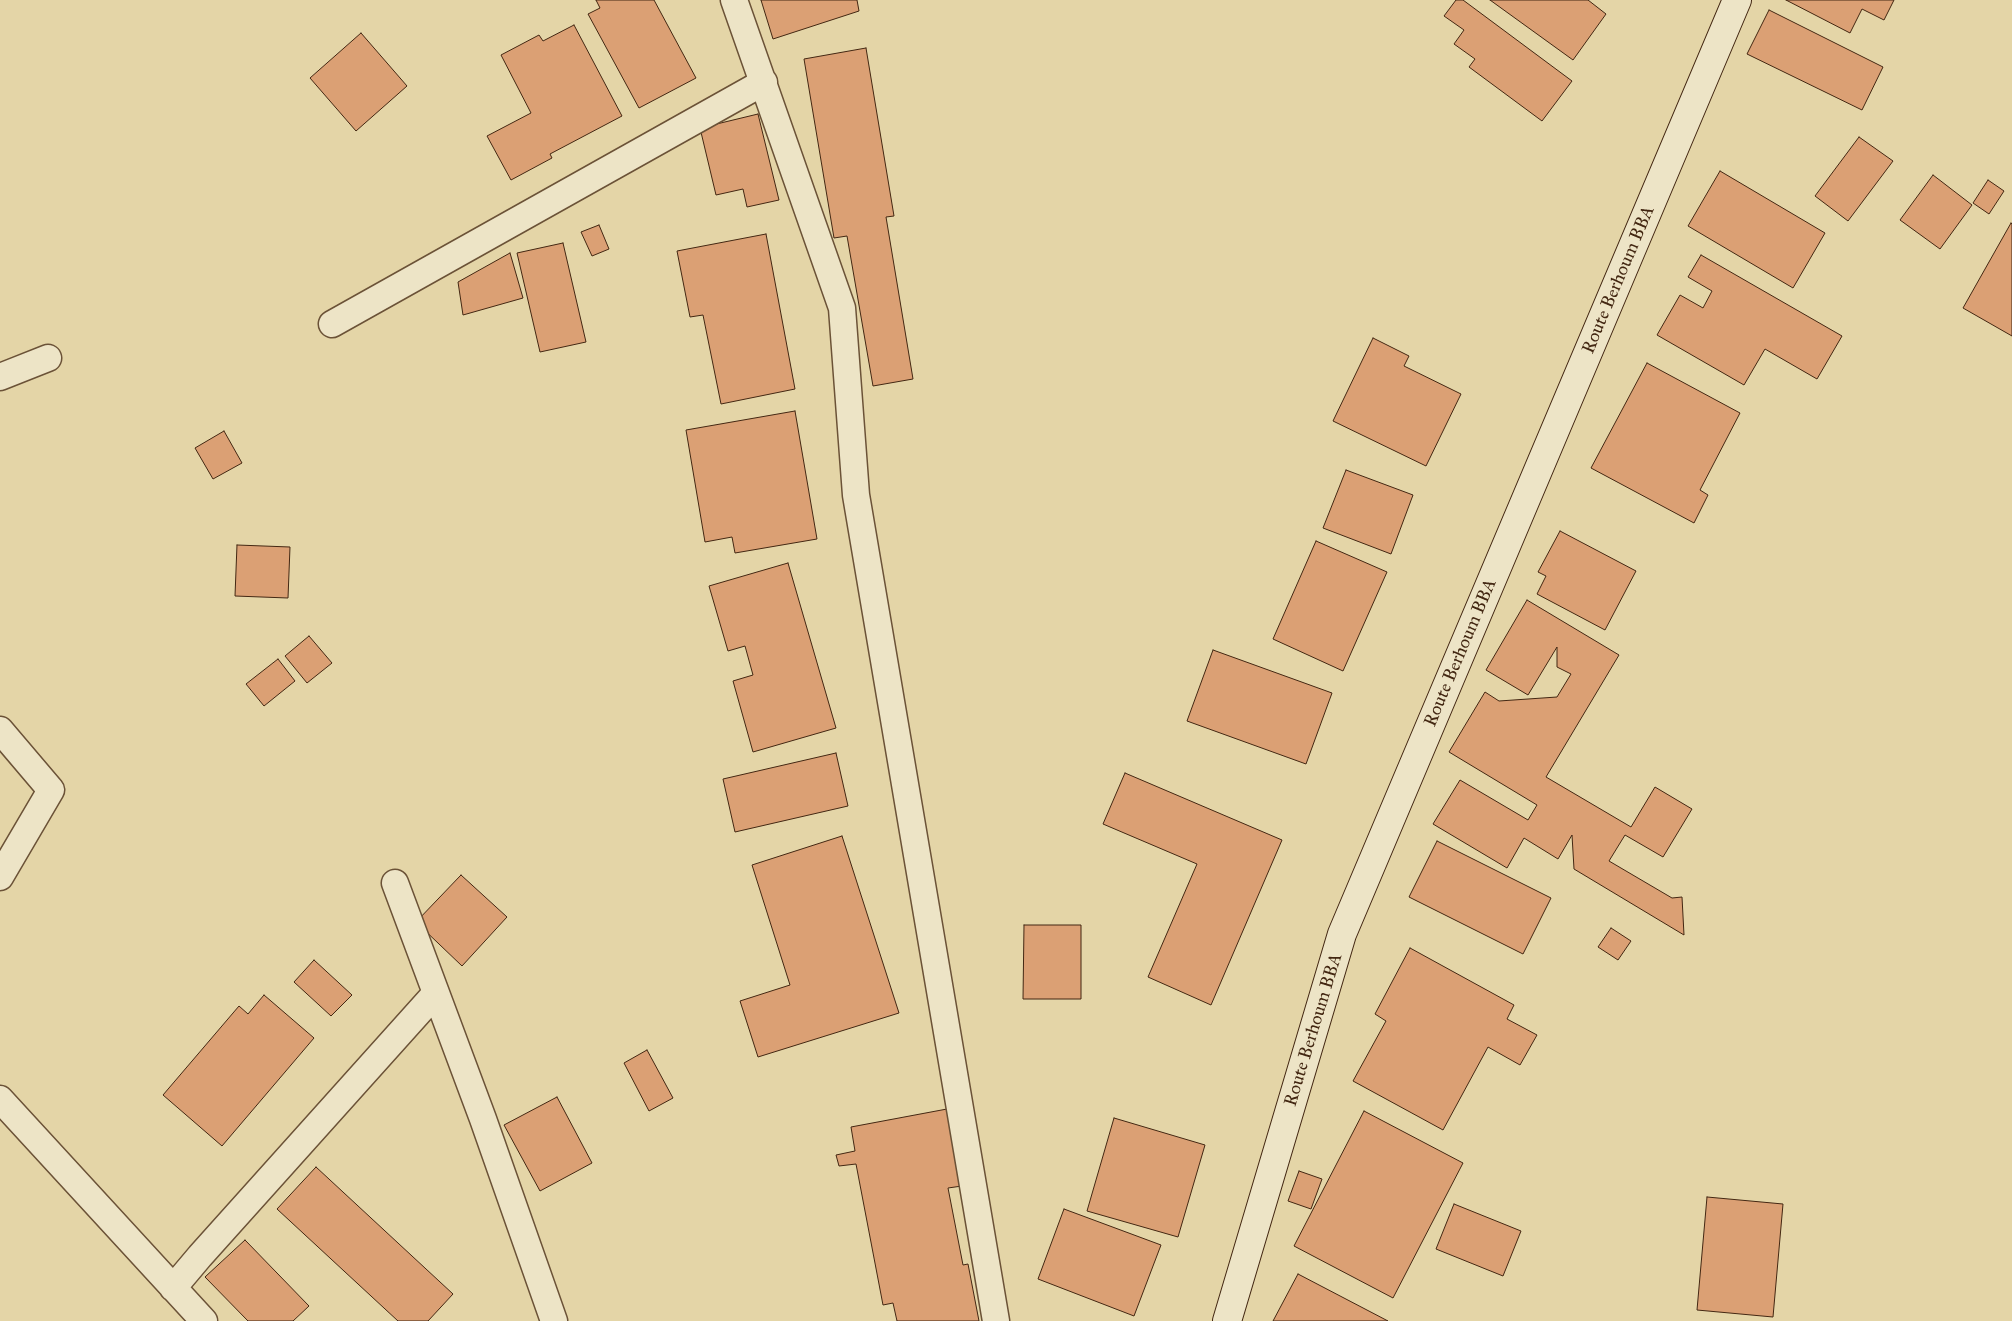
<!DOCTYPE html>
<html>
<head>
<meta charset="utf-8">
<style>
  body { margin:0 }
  canvas { display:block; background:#e4d5a7 }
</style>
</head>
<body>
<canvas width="2012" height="1321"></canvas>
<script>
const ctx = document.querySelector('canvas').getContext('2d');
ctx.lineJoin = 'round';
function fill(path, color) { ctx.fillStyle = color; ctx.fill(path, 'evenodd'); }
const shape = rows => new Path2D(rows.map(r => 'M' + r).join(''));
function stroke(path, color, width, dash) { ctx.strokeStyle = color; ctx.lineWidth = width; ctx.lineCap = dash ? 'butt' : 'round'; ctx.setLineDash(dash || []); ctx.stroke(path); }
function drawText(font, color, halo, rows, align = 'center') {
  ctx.font = font + ' "IM FELL Great Primer",serif'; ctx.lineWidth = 4; ctx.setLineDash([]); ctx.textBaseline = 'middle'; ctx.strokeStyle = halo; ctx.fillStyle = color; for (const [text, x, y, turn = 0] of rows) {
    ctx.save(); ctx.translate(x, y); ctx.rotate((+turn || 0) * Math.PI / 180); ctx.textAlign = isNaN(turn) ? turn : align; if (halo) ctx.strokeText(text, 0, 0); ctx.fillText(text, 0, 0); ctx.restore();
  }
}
const building = shape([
  [596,0,654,0,696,78,639,108,588,14,600,8,596,0],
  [761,0,857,0,859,11,773,39,761,0],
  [1456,0,1463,0,1572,81,1542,121,1469,67,1475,59,1454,44,1464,30,1444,16,1456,0],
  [1490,0,1588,0,1606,14,1573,60,1490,0],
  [1786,0,1894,0,1884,20,1862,9,1850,33,1786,0],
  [1769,10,1883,67,1862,110,1747,54,1769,10],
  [574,25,622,116,550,154,552,158,511,180,487,136,531,113,501,55,539,35,543,41,574,25],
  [361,33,407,86,356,131,310,78,361,33],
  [866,48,894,216,886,217,913,379,873,386,847,236,834,238,804,59,866,48],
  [758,114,779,200,747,207,743,189,716,195,700,128,758,114],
  [1859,137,1893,161,1848,221,1815,196,1859,137],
  [1720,171,1825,233,1793,288,1688,226,1720,171],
  [1933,175,1972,205,1940,249,1900,220,1933,175],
  [1988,180,2004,191,1989,214,1973,203,1988,180],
  [2011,223,2012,224,2012,336,1963,308,2011,223],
  [599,225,609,249,592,256,581,232,599,225],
  [766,234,795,389,721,404,703,315,690,317,677,251,766,234],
  [563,243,586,342,540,352,517,253,563,243],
  [510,253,523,298,463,315,458,282,510,253],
  [1701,255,1842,336,1817,379,1765,349,1744,385,1657,335,1680,295,1703,308,1712,291,1688,277,1701,255],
  [1373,338,1409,356,1404,366,1461,394,1426,466,1333,421,1373,338],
  [1647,363,1740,413,1700,490,1708,495,1694,523,1591,468,1647,363],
  [795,411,817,539,735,553,732,537,705,542,686,430,795,411],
  [224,431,242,463,213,479,195,448,224,431],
  [1346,470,1413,495,1391,554,1323,528,1346,470],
  [1560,531,1636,571,1605,630,1537,594,1546,576,1538,572,1560,531],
  [1316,541,1387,572,1343,671,1273,639,1316,541],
  [237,545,290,547,288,598,235,596,237,545],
  [788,563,836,728,753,752,733,681,753,675,745,646,728,651,709,586,788,563],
  [1527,600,1619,655,1546,777,1631,827,1655,787,1692,809,1663,857,1625,835,1609,861,1672,898,1682,897,1684,935,1574,869,1572,835,1558,859,1524,838,1507,868,1433,824,1460,780,1528,820,1537,805,1449,752,1485,692,1499,701,1557,697,1571,674,1557,667,1557,647,1528,695,1486,670,1527,600],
  [309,636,332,663,307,683,285,656,309,636],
  [1213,650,1332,693,1306,764,1187,721,1213,650],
  [278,659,295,681,264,706,246,684,278,659],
  [836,753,848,806,735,832,723,779,836,753],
  [1125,773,1282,840,1211,1005,1148,977,1197,864,1103,824,1125,773],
  [842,836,899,1013,758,1057,740,1001,790,985,752,865,842,836],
  [1437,841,1551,898,1523,954,1409,897,1437,841],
  [461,875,507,917,462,966,416,922,461,875],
  [1024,925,1081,925,1081,999,1023,999,1024,925],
  [1611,928,1631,941,1618,960,1598,947,1611,928],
  [1410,948,1514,1005,1507,1019,1537,1035,1520,1065,1488,1047,1443,1130,1353,1081,1386,1021,1375,1014,1410,948],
  [314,960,352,995,331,1016,294,982,314,960],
  [264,995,314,1038,222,1146,163,1095,239,1006,248,1014,264,995],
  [647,1050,673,1098,649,1111,624,1063,647,1050],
  [557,1097,592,1163,540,1191,504,1125,557,1097],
  [947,1109,962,1186,948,1188,963,1265,968,1264,979,1321,897,1321,893,1303,883,1305,856,1164,839,1166,836,1155,855,1151,851,1127,947,1109],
  [1364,1111,1463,1163,1393,1298,1294,1246,1364,1111],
  [1114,1118,1205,1145,1178,1237,1087,1211,1114,1118],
  [316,1167,453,1294,428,1321,398,1321,277,1209,316,1167],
  [1299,1171,1322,1179,1311,1209,1288,1201,1299,1171],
  [1707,1197,1783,1204,1773,1317,1697,1310,1707,1197],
  [1454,1204,1521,1231,1503,1276,1436,1249,1454,1204],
  [1064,1209,1161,1245,1134,1316,1038,1279,1064,1209],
  [245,1240,309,1306,293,1321,248,1321,205,1277,245,1240],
  [1298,1274,1388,1321,1273,1321,1298,1274]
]);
fill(building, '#dba074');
stroke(building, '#432712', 1);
const minor = shape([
  [734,0,842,308,856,495,996,1321],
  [332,324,764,82],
  [0,377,48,358],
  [0,730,51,790,0,877],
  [395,883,483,1119,554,1321],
  [0,1099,204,1321],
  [173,1288,200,1256,436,993]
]);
const secondary = shape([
  [1227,1321,1342,934,1737,0]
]);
stroke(minor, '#6b5237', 29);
stroke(secondary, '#432712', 30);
stroke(minor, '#ede4c6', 26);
stroke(secondary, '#ede4c6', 28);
drawText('18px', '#432712', '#ede4c6', [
  ["Route Berhoum BBA",1619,280,-67],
  ["Route Berhoum BBA",1461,653,-67],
  ["Route Berhoum BBA",1314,1030,-73]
]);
</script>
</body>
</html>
